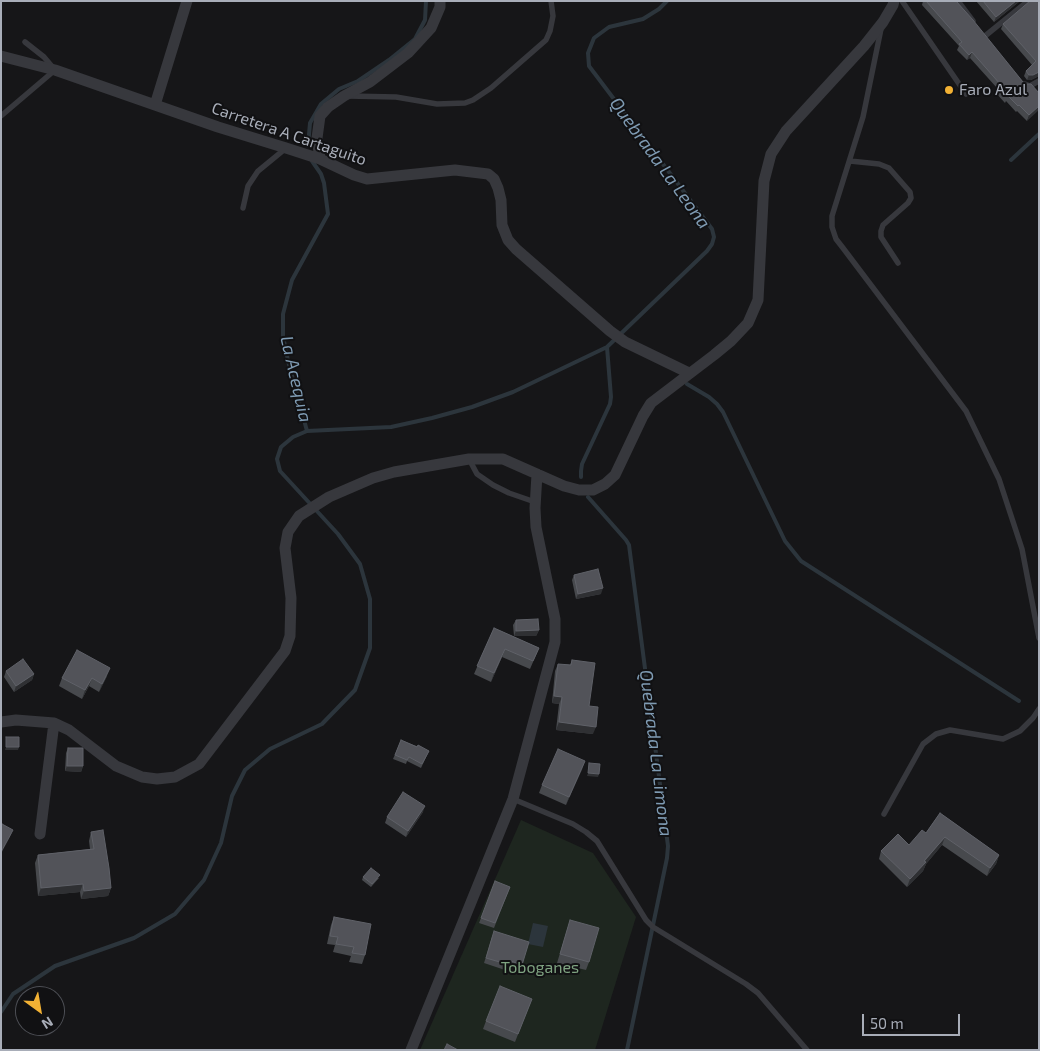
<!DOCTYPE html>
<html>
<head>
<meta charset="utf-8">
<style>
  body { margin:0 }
  #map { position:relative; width:1040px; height:1051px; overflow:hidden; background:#161618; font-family:"Exo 2",sans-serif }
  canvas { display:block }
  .frame { position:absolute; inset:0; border:2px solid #a8adb8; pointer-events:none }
  .north { position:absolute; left:15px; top:986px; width:50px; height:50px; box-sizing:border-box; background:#111113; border:1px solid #4d4f55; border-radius:50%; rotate:148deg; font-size:14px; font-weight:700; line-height:20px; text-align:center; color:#a8adb8 }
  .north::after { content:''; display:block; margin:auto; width:18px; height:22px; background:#f2b134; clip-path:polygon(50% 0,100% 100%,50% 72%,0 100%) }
  .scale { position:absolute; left:862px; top:1014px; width:98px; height:22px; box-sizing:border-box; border:2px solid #a8adb8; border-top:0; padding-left:6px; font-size:15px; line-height:18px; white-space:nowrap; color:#a8adb8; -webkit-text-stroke:4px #111113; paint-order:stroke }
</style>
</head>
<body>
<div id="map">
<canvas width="1040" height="1051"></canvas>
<div class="frame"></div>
<div class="north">N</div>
<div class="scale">50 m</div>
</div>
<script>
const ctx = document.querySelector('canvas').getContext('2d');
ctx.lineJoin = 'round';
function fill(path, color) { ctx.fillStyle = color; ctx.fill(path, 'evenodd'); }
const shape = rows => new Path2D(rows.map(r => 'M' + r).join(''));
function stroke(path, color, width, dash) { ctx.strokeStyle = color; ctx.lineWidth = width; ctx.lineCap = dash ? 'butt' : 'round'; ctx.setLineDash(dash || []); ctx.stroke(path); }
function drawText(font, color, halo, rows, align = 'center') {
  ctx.font = font + ' "Exo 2",sans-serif'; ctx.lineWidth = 4; ctx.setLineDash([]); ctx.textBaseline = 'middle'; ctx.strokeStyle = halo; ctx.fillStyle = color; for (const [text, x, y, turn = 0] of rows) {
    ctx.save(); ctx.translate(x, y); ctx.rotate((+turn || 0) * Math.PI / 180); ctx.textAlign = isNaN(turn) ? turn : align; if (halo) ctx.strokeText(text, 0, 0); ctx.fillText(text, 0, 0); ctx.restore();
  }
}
fill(shape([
  [521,820,593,853,636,917,595,1050,420,1050]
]), '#1e261f');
fill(shape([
  [533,923,548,926,543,947,528,944]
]), '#2c353c');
stroke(shape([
  [308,146,310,123,321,104,339,89,358,81,389,60,415,39,425,20,426,1],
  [1011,160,1039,134],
  [687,384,709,397,717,404,723,412,785,541,801,561,1019,701],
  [307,431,288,361,283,336,283,314,292,280,328,214,324,183,321,174,312,161],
  [581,477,581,471,582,464,610,404,611,397,607,347],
  [588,497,626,540,629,545,668,846,667,858,627,1050],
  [1,1012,13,994,55,966,134,938,175,914,204,880,221,843,232,796,245,770,270,749,322,724,355,690,370,648,370,599,360,564,338,534,280,471,277,459,281,447,293,437,307,431,391,427,432,418,472,407,513,392,607,347,707,251,712,244,714,237,712,229,589,66,588,53,594,38,609,27,643,19,659,9,667,1]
]), '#2c353c', 4);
stroke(shape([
  [902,1,966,94],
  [958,1,973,21],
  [881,29,863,117,832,216,832,227,836,239,843,248,966,411,999,479,1022,549,1039,638],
  [985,36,1028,1],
  [1025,84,1030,86,1039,81],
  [348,96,396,97,437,104,465,103,473,100,491,88,546,40,550,31,553,16,551,1],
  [1,116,55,70,44,57,25,42],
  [850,161,879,164,889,168,910,192,911,198,908,203,883,225,881,231,881,237,898,263],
  [243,208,248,186,258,171,286,148],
  [469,459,477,474,493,485,509,493,535,502],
  [513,799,573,824,586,832,597,841,646,920,653,927,746,984,758,993,807,1050],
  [884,814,923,744,936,734,950,730,1003,739,1020,731,1033,718,1039,709]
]), '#37383d', 5.5);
stroke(shape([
  [1,56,55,70,218,127,286,148,320,159,354,175,367,179,455,170,488,174,494,179,498,188,501,200,502,225,508,240,516,249,610,331,625,342,689,373],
  [155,105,187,1],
  [320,159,317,138,320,116,328,107,344,96,370,82,408,53,431,28,440,7,440,1],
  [1,722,16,720,54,723,69,730,116,766,142,777,157,779,175,777,199,764,285,651,290,636,291,598,285,548,288,532,299,516,329,497,373,478,394,472,469,459,503,459,564,486,579,490,593,490,605,484,615,475,643,416,651,403,714,355,731,341,748,323,758,300,764,181,771,154,786,131,864,46,883,22,893,5,894,1],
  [40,834,54,723],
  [411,1050,513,799,555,642,555,619,536,527,535,508,537,474]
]), '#37383d', 11);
fill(shape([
  [923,1,956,1,1023,82,1039,93,1027,121,1017,111,1016,112,1006,101,1005,103,995,92,997,88,970,58,967,60,957,50,959,46,922,5],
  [976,1,1020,1,994,22],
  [1039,1,1039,76,1031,80,1027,80,1024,76,1026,71,1032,65,1001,29,1003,24],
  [574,575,601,594,576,599,572,580],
  [516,620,539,630,536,636,514,636,513,625],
  [494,628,539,648,530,669,502,657,491,682,474,674],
  [572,660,589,706,593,734,556,730,559,704,552,703,555,671,558,664,570,665],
  [6,671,34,674,32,680,14,692,4,677],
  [107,676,99,692,89,686,82,699,59,686,62,678],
  [401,740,429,751,421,768,407,761,406,764,393,759],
  [68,748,83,766,81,772,65,771,66,753],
  [585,761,566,805,539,793,542,785],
  [423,812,406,837,385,823,387,817],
  [940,813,999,855,996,864,987,876,942,845,926,864,923,871,907,887,879,859,881,851,909,845,926,833],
  [91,832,111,888,108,896,81,899,80,892,38,896,35,863,38,855,90,849,89,841],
  [363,877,379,878,371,887,362,880],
  [510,887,494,928,479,923,481,918],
  [334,917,365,955,362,964,349,962,351,956,333,952,335,945,327,944,331,925],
  [570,920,589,962,586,970,557,963],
  [492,937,529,942,520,970,509,967,508,971,484,963],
  [532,999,515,1042,483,1029,486,1021]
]), '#47494d');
fill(shape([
  [1016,1,1020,1,994,22,996,17],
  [972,52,970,58,967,60,969,55],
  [1039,72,1039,76,1031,80,1027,80,1029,75],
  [1039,106,1039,110,1027,121,1029,115],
  [603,588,601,594,576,599,578,594],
  [539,630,536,636,514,636,516,631],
  [505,649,502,657,491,682,494,673],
  [110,668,107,676,99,692,102,684],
  [34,674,32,680,14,692,16,686],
  [92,678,89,686,82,699,85,690],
  [554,696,562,697,559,704,552,703],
  [559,722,596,727,593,734,556,730],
  [6,747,19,747,18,750,5,750],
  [585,761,582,770,566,805,569,797],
  [67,766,83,766,81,772,65,771],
  [588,773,599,774,598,777,587,776],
  [425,806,423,812,406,837,408,831],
  [13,830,11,835,1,854,1,852],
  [945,837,942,845,926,864,923,871,907,887,910,879],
  [999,855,996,864,987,876,990,868],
  [83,884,80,892,38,896,41,888],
  [111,888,108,896,81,899,84,891]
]), '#2f3033');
const building = shape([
  [926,1,956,1,973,20,1023,82,1027,84,1031,84,1039,93,1039,106,1029,115,1019,105,1018,106,1008,96,1007,97,997,86,1000,84,972,52,969,55,959,44,962,42,926,1],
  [983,1,1016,1,996,17,983,1],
  [1030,1,1039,1,1039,72,1033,75,1029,75,1026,71,1036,61,1003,24,1030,1],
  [598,569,603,588,578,594,574,575,598,569],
  [538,619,539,630,516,631,516,620,538,619],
  [494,628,539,648,533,661,505,649,494,673,477,666,494,628],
  [77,650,110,668,102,684,92,678,85,690,62,678,77,650],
  [23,659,34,674,16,686,6,671,23,659],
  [572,660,595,663,589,706,598,707,596,727,559,722,562,697,554,696,558,664,571,665,572,660],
  [6,737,19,737,19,747,6,747,6,737],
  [401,740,417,747,418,745,429,751,422,764,409,757,407,760,395,755,401,740],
  [68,748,83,748,83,766,67,766,68,748],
  [558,749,585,761,569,797,542,785,558,749],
  [589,763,600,764,599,774,588,773,589,763],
  [403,792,425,806,408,831,387,817,403,792],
  [940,813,999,855,990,868,945,837,924,861,926,862,910,879,881,851,898,834,909,845,922,830,926,833,940,813],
  [2,824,13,830,1,852,1,825,2,824],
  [103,830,109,868,111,888,84,891,83,884,41,888,38,855,94,849,91,832,103,830],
  [371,868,380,875,372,884,363,877,371,868],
  [495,881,510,887,495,923,481,918,495,881],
  [334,917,371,924,365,955,352,953,354,947,336,944,338,937,330,936,334,917],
  [570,920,599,928,589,962,560,954,570,920],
  [494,931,529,942,522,965,511,961,510,965,486,958,494,931],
  [500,986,532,999,518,1034,486,1021,500,986],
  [447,1044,458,1050,444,1050,447,1044]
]);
fill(building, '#525359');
stroke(building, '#5f6168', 1);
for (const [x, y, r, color] of [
  [949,90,5,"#f2b134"]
]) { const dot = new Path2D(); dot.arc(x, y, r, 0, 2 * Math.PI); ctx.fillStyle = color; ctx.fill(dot); stroke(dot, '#111113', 2); }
drawText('16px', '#a8adb8', '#111113', [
  ["Faro Azul",959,90]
], 'left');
drawText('16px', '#a8adb8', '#111113', [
  ["Carretera A Cartaguito",289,134,19]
]);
drawText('16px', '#7fa381', '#111113', [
  ["Toboganes",540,968]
]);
drawText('italic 18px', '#7f9bb3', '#111113', [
  ["Quebrada La Leona",660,163,54],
  ["La Acequia",296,379,77],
  ["Quebrada La Limona",656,753,83]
]);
</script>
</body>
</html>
